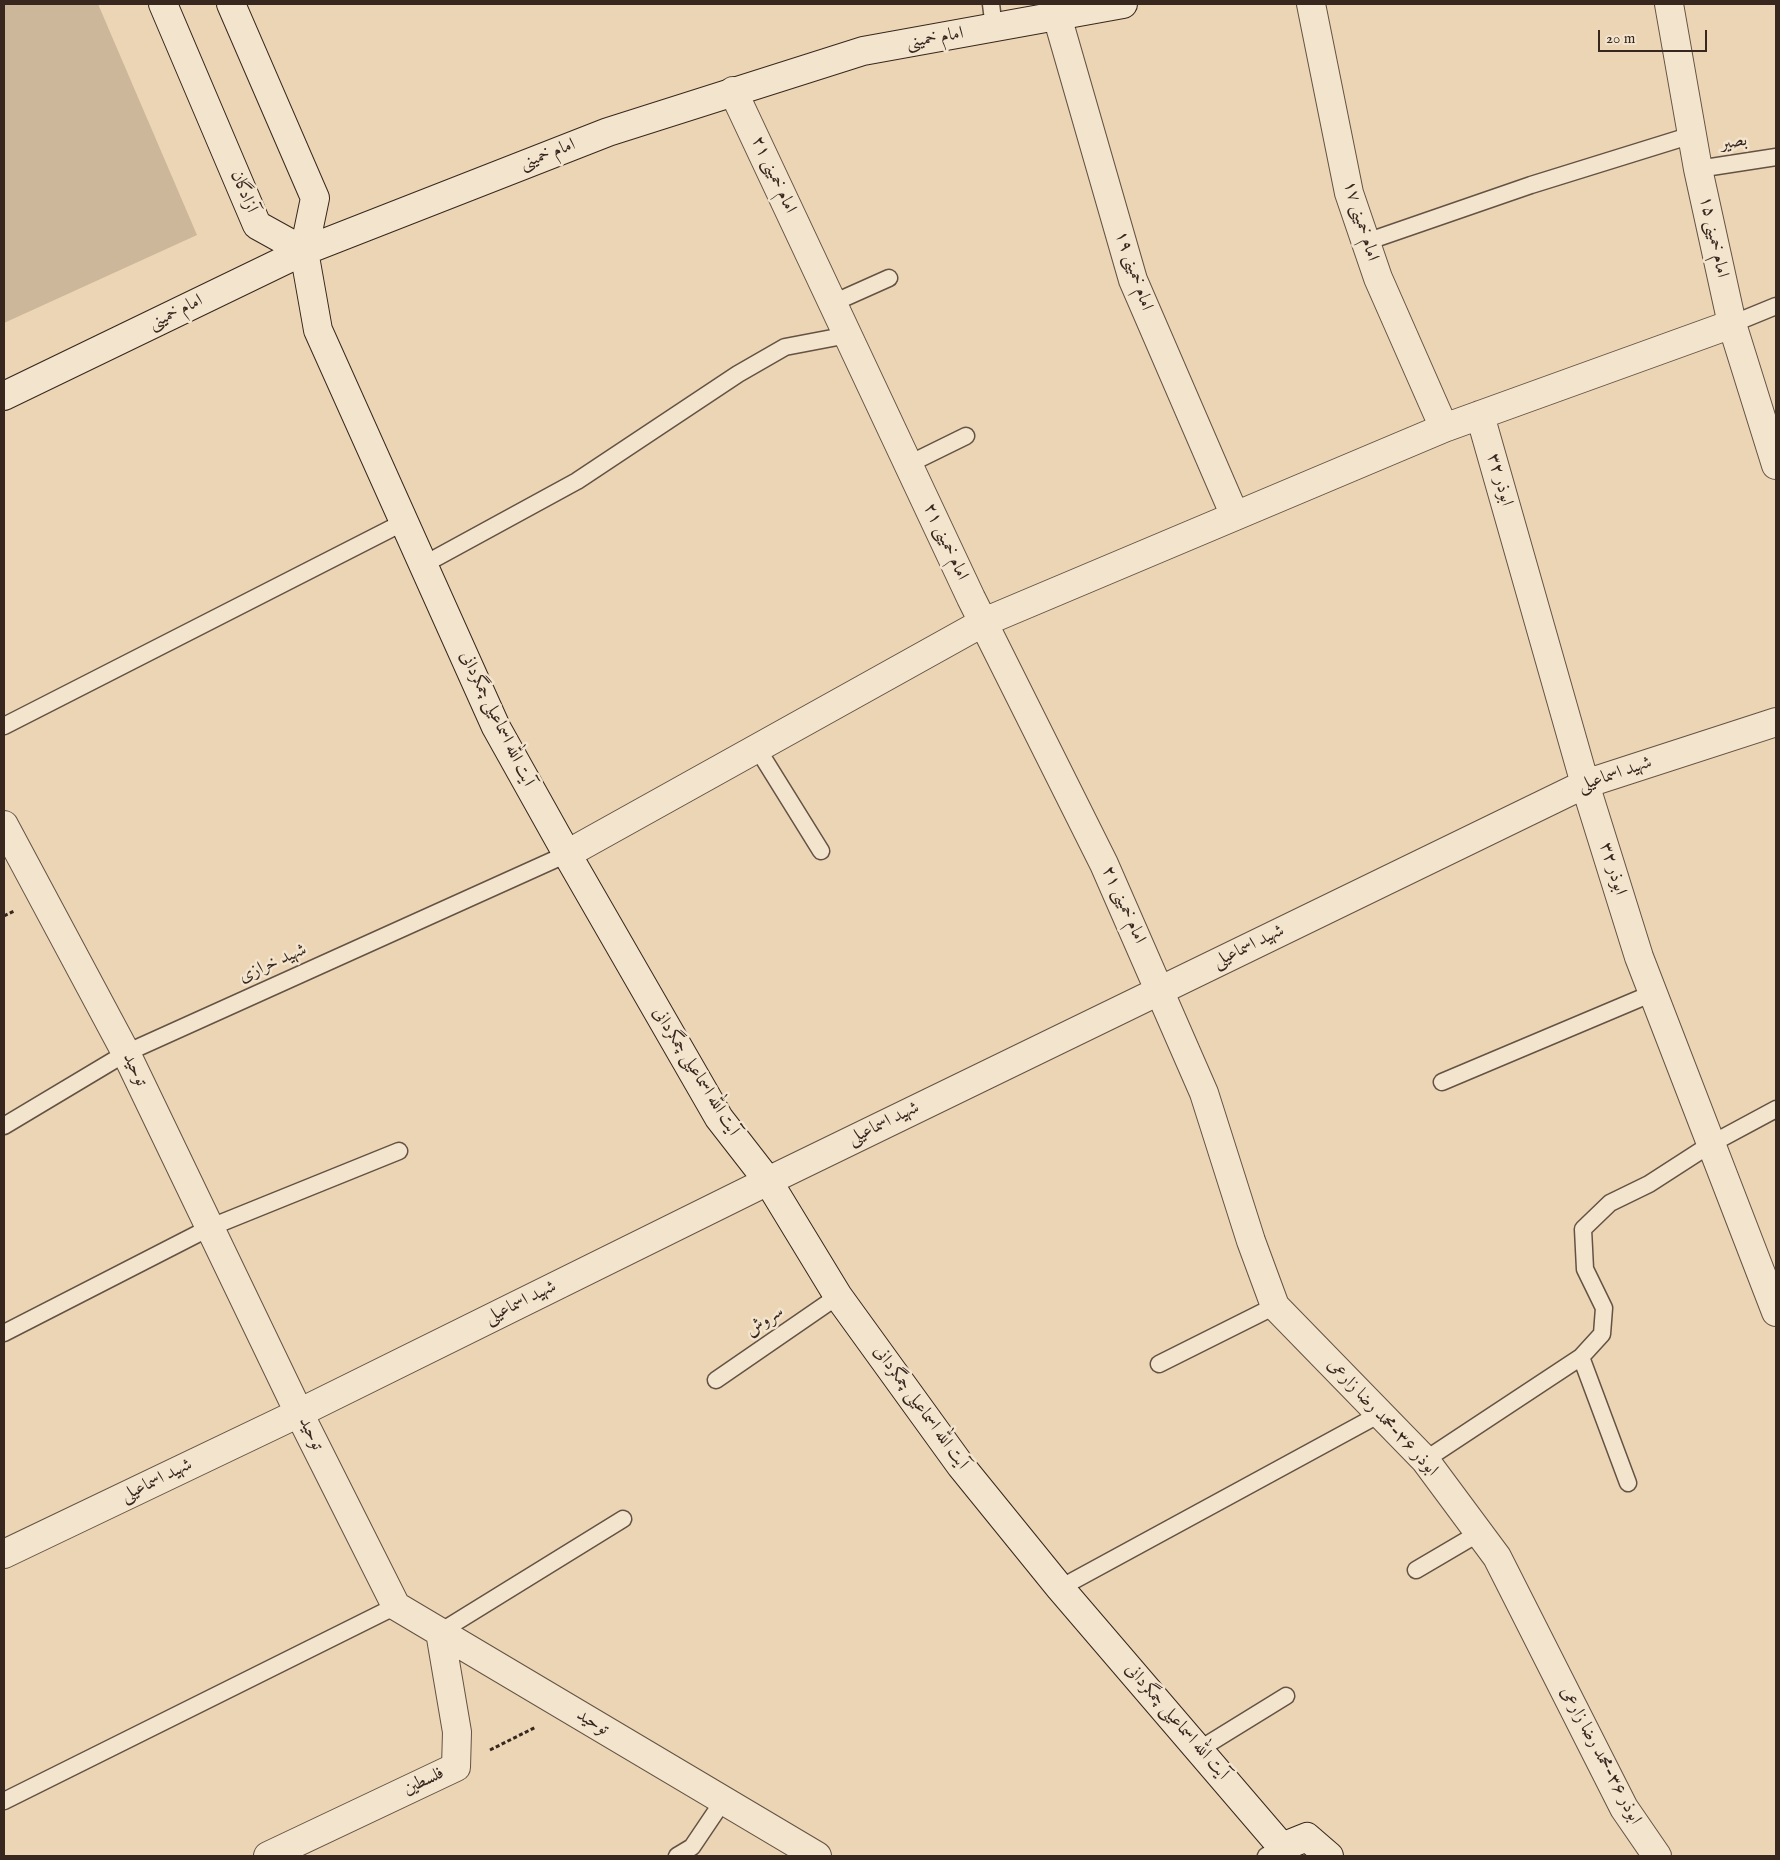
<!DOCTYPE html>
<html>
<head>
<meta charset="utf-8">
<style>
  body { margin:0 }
  #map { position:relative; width:1780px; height:1860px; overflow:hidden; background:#ecd5b4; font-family:"IM FELL English",serif }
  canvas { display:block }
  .frame { position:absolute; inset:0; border:5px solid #37271e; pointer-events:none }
  .scale { position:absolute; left:1598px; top:30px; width:109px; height:22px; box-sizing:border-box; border:2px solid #37271e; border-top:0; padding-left:6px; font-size:15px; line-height:18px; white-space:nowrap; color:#37271e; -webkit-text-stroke:4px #f3e4ce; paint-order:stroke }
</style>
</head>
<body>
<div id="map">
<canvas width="1780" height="1860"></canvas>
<div class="frame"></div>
<div class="scale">20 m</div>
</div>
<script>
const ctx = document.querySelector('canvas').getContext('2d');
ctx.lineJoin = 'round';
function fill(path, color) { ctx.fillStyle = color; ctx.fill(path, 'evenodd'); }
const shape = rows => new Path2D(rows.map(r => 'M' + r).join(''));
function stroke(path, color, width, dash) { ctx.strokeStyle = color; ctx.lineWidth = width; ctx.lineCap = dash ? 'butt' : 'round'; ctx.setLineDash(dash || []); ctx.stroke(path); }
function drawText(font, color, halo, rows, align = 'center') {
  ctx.font = font + ' "IM FELL English",Amiri,serif'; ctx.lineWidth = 5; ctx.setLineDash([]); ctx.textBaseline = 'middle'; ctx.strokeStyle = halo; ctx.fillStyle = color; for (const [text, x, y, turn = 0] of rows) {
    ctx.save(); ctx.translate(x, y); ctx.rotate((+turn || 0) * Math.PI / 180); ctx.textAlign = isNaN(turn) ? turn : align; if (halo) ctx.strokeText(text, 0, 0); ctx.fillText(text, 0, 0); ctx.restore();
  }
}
fill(shape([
  [4,4,98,4,197,235,4,323]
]), '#cdb79a');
const service = shape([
  [991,4,994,28],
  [1698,169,1776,157],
  [1366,242,1531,185,1692,135],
  [833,303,889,278],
  [1732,324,1776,306],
  [909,464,966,436],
  [423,565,577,481,738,374,785,347,848,335],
  [4,726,404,522],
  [757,748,821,851],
  [1442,1082,1653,993],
  [4,1126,126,1053,567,854],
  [4,1333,211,1227,399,1151],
  [1581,1357,1628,1483],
  [1159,1364,1275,1306],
  [716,1380,838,1296],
  [1425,1460,1581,1357,1602,1334,1604,1308,1585,1269,1583,1229,1610,1203,1649,1184,1711,1144,1776,1109],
  [1416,1570,1479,1533],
  [1060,1588,1380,1414],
  [440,1632,623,1519],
  [1200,1749,1286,1696],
  [4,1801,396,1606],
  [677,1856,692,1847,723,1801],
  [1266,1856,1282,1847]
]);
const minor = shape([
  [1311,4,1349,193,1378,278,1444,428],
  [1669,4,1698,169,1732,324,1776,465],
  [1057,16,1133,280,1235,516],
  [733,91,971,598,1104,864,1204,1093,1251,1241,1275,1306,1425,1460,1497,1557,1624,1808,1657,1856],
  [1480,415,1585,784,1639,957,1776,1312],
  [4,825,126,1053,299,1413,396,1606,817,1856],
  [567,854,984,622,1444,428,1732,324],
  [4,1554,299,1413,768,1181,1585,784,1776,722],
  [268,1856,456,1767,457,1732,440,1632]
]);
const secondary = shape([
  [163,4,257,225,304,251],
  [231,4,315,198,304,251,318,330,496,727,567,854,719,1118,768,1181,838,1296,961,1466,1060,1588,1282,1847],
  [4,396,304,251,608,132,863,51,1123,4],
  [1282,1847,1307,1837,1329,1856]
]);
stroke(service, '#645244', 19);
stroke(minor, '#645244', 30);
stroke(secondary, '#37271e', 30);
stroke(shape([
  [4,916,14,911],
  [490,1750,536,1727]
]), '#37271e', 3, [4, 2.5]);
stroke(service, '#f3e4ce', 16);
stroke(minor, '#f3e4ce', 28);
stroke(secondary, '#f3e4ce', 28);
drawText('18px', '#37271e', '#f3e4ce', [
  ["امام خمینی",935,39,-10],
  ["بصیر",1734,143,-9],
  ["امام خمینی",548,155,-21],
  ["امام خمینی ۲۱",773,175,65],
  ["آزادگان",243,192,67],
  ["امام خمینی ۱۷",1360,221,73],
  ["امام خمینی ۱۵",1713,237,78],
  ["امام خمینی ۱۹",1133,271,71],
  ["امام خمینی",176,313,-26],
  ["ابوذر ۳۲",1499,480,74],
  ["امام خمینی ۲۱",945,542,65],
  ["آیت الله اسماعیلی چمگردانی",496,719,64],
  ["شهید اسماعیلی",1615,775,-19],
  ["ابوذر ۳۲",1612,869,73],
  ["امام خمینی ۲۱",1123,905,66],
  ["شهید اسماعیلی",1249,947,-26],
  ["شهید خرازی",273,964,-24],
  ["توحید",134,1070,64],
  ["آیت الله اسماعیلی چمگردانی",695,1072,58],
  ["شهید اسماعیلی",884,1124,-26],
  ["شهید اسماعیلی",521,1303,-26],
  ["سروش",765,1322,-35],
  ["آیت الله اسماعیلی چمگردانی",920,1408,54],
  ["ابوذر ۳۶-محمد رضا زارعی",1382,1418,47],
  ["توحید",310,1434,64],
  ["شهید اسماعیلی",157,1481,-26],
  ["آیت الله اسماعیلی چمگردانی",1176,1722,49],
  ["توحید",592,1723,31],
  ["ابوذر ۳۶-محمد رضا زارعی",1600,1756,62],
  ["فلسطین",424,1782,-25]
]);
</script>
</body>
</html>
